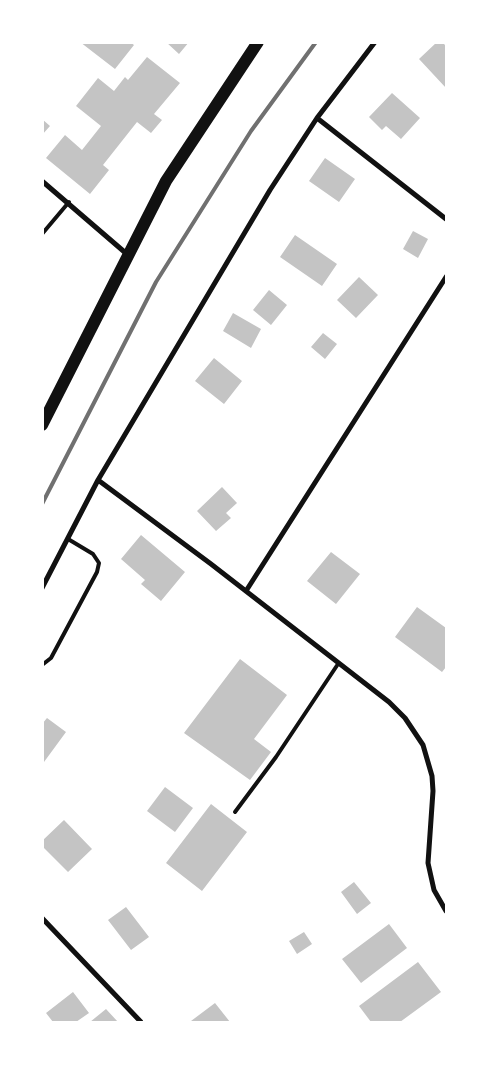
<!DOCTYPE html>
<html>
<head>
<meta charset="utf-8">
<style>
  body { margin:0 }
  #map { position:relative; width:489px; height:1065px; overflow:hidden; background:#fff; font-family:"PT Sans",sans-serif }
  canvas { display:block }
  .frame { position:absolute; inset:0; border:44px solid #fff; pointer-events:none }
</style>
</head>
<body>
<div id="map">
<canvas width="489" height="1065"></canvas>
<div class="frame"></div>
</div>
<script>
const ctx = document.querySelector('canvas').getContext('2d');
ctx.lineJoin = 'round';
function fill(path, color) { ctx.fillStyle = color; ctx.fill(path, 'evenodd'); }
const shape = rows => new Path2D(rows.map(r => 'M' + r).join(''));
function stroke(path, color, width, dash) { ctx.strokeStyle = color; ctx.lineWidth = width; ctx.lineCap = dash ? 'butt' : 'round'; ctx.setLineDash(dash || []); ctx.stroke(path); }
fill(shape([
  [80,42,130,42,134,45,115,69],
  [166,42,189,42,179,54],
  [437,42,443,42,446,47,446,88,419,59],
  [147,57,180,83,154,114,162,120,151,133,137,122,103,165,109,170,90,194,46,158,65,135,82,150,101,126,76,106,98,78,114,91,125,77,128,80],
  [392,93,420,118,401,139,386,126,382,130,369,117],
  [42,119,50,126,42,135],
  [325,158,355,179,339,202,309,181],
  [413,231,428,239,418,258,403,249],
  [295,235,337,264,322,286,280,257],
  [359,277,378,295,356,318,337,300],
  [269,290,287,305,271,325,253,310],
  [233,313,261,329,251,348,223,331],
  [323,333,337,344,325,359,311,347],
  [214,358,242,381,224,404,195,381],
  [222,487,237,503,226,513,231,518,216,531,197,511],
  [141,535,185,572,161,601,141,584,145,580,121,559],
  [331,552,360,574,336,604,307,581],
  [417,607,446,628,446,667,442,672,395,637],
  [240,659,287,695,254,739,271,752,250,780,184,733],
  [47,718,66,732,44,762,42,724],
  [165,787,193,808,175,832,147,811],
  [211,804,247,832,202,891,166,863],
  [64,820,92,849,68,872,42,846,42,841],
  [354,882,371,903,357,914,341,892],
  [126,907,149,937,131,950,108,920],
  [389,924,407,948,361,983,342,959],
  [304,932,312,944,297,954,289,941],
  [418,962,441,992,400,1022,371,1022,359,1006],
  [73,992,89,1013,76,1022,53,1022,46,1013],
  [215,1003,230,1022,192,1022,191,1021],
  [106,1009,118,1022,90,1022]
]), '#c4c4c4');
stroke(shape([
  [42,234,69,202],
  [42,665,51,658,97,572,99,563,93,554,68,539],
  [235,812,276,757,338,664]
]), '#111', 4);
stroke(shape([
  [317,118,446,219],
  [42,181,128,255],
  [98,480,211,564,389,702,405,718,423,745,432,776,433,791,428,863,434,890,446,911],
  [42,588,98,480,270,190,317,118,375,42],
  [246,591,446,277],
  [42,918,141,1022]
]), '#111', 5);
stroke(shape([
  [42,425,166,181,258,42]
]), '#111', 12);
stroke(shape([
  [42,504,156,282,251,131,316,42]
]), '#707070', 4);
</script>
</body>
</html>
